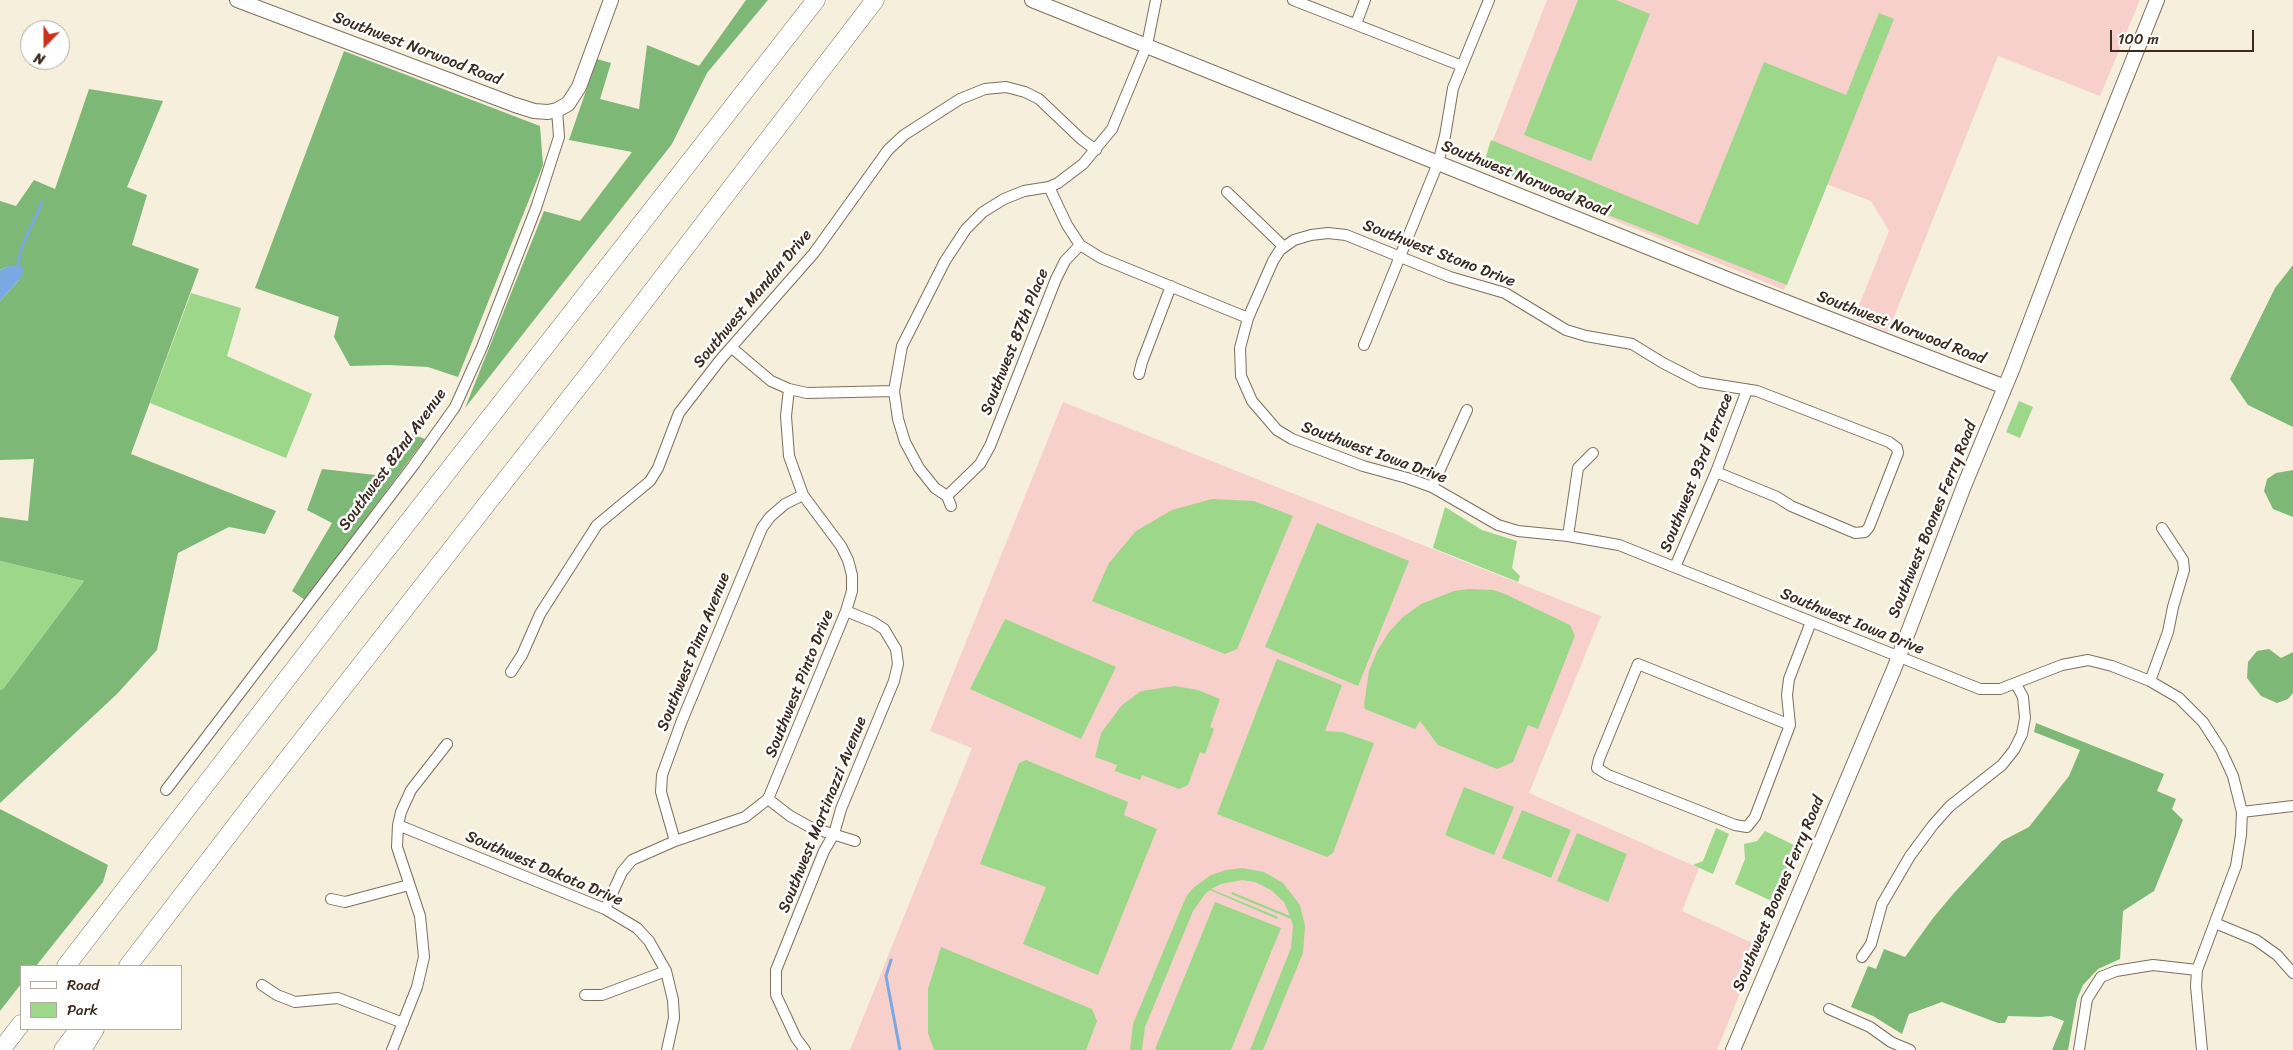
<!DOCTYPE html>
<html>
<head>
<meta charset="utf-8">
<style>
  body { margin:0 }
  #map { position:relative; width:2293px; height:1050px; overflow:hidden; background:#f5efdc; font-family:Sriracha,sans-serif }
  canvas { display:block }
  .legend { position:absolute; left:20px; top:965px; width:162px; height:65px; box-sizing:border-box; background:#fff; border:1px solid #b1aaa5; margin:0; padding:6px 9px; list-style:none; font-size:15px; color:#3b2a1e }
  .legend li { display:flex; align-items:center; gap:10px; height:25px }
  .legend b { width:25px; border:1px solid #b1aaa5 }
  .north { position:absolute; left:20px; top:20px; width:50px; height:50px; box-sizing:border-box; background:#fff; border:1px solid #b1aaa5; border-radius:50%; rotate:202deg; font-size:14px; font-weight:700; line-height:20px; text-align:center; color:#3b2a1e }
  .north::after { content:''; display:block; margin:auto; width:18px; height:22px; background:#c8321e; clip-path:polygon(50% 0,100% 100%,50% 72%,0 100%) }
  .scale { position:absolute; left:2110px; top:30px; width:144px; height:22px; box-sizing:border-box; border:2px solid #3b2a1e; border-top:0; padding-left:6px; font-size:15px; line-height:18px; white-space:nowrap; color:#3b2a1e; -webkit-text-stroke:4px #fff; paint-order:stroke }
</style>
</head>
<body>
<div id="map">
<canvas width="2293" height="1050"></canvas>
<ul class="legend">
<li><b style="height:6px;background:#fff"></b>Road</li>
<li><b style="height:14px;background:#9dd78a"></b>Park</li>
</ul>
<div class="north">N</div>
<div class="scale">100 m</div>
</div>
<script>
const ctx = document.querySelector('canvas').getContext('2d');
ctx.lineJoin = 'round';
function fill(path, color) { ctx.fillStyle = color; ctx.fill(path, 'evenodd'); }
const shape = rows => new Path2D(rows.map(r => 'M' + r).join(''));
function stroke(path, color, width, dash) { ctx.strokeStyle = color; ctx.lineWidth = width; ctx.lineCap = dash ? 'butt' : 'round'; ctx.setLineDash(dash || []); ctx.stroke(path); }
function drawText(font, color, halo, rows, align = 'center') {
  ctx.font = font + ' Sriracha,sans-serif'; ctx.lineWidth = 5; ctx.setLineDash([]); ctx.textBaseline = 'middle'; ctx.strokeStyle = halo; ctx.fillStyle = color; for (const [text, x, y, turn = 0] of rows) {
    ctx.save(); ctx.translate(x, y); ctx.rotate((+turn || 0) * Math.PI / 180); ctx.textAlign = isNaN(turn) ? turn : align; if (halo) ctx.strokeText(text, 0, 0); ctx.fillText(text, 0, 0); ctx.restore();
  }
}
fill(shape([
  [1547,0,2140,0,2100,96,1998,56,1888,332,1854,318,1889,231,1871,201,1826,184,1784,290,1483,166],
  [1063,402,1601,616,1529,793,1699,868,1682,911,1759,946,1717,1050,850,1050,972,748,930,731]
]), '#f7d0cc');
fill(shape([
  [1578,0,1616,0,1650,14,1591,161,1524,135],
  [1879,13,1894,19,1787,285,1483,166,1491,140,1698,225,1764,62,1846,95],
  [191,293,241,308,227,356,312,394,286,458,150,403],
  [2019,401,2033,407,2020,438,2006,432],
  [1212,499,1254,501,1293,516,1237,649,1225,654,1092,601,1109,563,1136,531,1172,510],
  [1445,507,1482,530,1517,541,1512,568,1520,576,1518,582,1433,548],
  [1317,523,1409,561,1358,686,1265,647],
  [0,561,84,581,3,689,0,690],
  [1468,589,1493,590,1505,594,1570,625,1575,636,1538,729,1528,725,1513,762,1497,769,1438,745,1420,721,1415,729,1365,709,1364,705,1369,671,1377,651,1389,632,1403,617,1421,604,1454,591],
  [1005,619,1116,667,1081,739,970,689],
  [1277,659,1342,685,1325,731,1342,732,1374,743,1333,853,1327,857,1217,814],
  [1175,686,1198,690,1220,699,1210,727,1214,729,1205,754,1200,752,1188,785,1179,789,1142,775,1140,780,1115,771,1117,765,1095,757,1101,733,1122,705,1141,691],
  [1026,760,1128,802,1124,815,1157,829,1098,975,1023,944,1046,887,980,864,1019,763],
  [1464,787,1514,807,1494,855,1445,835],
  [1522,810,1571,830,1551,878,1502,858],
  [1716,828,1729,834,1713,874,1693,865,1703,861],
  [1765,831,1798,847,1776,903,1735,884,1745,859,1744,844,1757,841],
  [1577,833,1627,854,1608,902,1557,881],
  [1242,868,1264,872,1283,883,1300,905,1305,926,1303,953,1263,1050,1250,1050,1291,948,1293,926,1291,919,1231,894,1232,892,1290,916,1284,902,1271,890,1255,882,1242,880,1221,884,1211,889,1278,917,1277,919,1210,890,1206,893,1193,911,1145,1027,1142,1050,1130,1050,1133,1024,1186,897,1193,888,1211,875,1226,870],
  [1215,902,1281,928,1231,1050,1157,1050,1155,1049],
  [941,947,1092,1009,1097,1021,1086,1050,934,1050,928,1033,928,989]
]), '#9dd78a');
fill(shape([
  [746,0,768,0,707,73,672,144,465,408,544,211,580,221,632,152,569,140,597,59,611,63,600,99,639,109,647,45,699,66],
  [344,51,540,126,543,165,458,377,428,367,389,365,350,366,334,337,339,317,255,288],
  [89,89,163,101,127,187,147,195,132,245,199,269,131,454,276,511,265,534,229,527,178,553,157,650,117,694,0,803,0,690,3,689,84,581,0,561,0,517,28,521,34,459,0,460,0,301,19,280,9,266,0,270,0,201,16,206,34,180,55,189],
  [2293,265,2293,427,2248,405,2230,379,2275,288],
  [409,433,425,439,305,600,292,591,332,523,307,510,322,469,385,476],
  [2293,470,2293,517,2273,509,2264,491,2267,479,2276,473],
  [2269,649,2281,658,2293,652,2293,693,2288,699,2277,703,2261,696,2247,678,2248,662,2257,651],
  [2036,723,2164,774,2157,791,2176,799,2172,809,2183,820,2154,891,2123,911,2120,959,2098,969,2083,985,2077,999,2068,1050,2052,1050,2064,1021,2051,1016,2040,1017,2008,1016,2005,1023,1998,1023,1942,1002,1909,1014,1902,1034,1873,1016,1851,1007,1868,966,1876,969,1884,949,1905,957,1933,918,1954,893,2002,841,2029,827,2069,776,2080,750,2034,732],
  [0,809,108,865,103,882,36,966,21,966,21,984,0,1011]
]), '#7eb876');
fill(shape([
  [20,265,24,270,19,280,0,301,0,270,9,266]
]), '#79a8e3');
stroke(shape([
  [18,266,21,249,42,202],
  [891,960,886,976,900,1050]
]), '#79a8e3', 3);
const street = shape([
  [1293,0,1462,66],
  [1356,24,1365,0],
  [1227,192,1284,247],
  [1080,245,1101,258,1248,318,1273,261,1280,250,1294,240,1311,235,1328,233,1346,235,1450,277,1505,293,1566,330,1586,336,1632,344,1663,363,1700,382,1757,391,1889,442,1897,448,1898,453,1869,527,1865,532,1855,533,1791,506,1777,497,1716,472],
  [1248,318,1240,348,1241,376,1252,401,1277,430,1292,439,1363,466,1407,478,1432,487,1498,525,1518,531,1568,536,1619,545,1980,689,2000,689,2062,665,2088,660,2112,666,2150,681,2179,698,2203,722,2221,750,2233,776,2242,812,2241,835,2236,866,2197,970,2196,986,2202,1050],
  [1364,345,1438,163,1445,136,1453,88,1489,0],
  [732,348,771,381,789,389,807,393,894,391],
  [1139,374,1142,362,1171,286],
  [1432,487,1467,410],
  [947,496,935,488,919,468,905,442,898,419,894,391,902,346,945,261,966,229,983,212,1004,199,1024,191,1049,187,1058,183,1083,164,1112,129,1147,45,1156,0],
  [951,506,947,496,980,464,990,446,1056,279,1065,261,1080,245,1067,225,1049,187],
  [1568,536,1578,468,1593,453],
  [1675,567,1716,472,1747,390],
  [511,672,522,655,540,614,597,525,650,481,658,468,679,413,720,360,814,253,888,150,904,135,960,99,985,89,1006,87,1025,92,1039,99,1081,139,1096,150],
  [2150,681,2168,632,2173,607,2184,570,2183,560,2162,528],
  [1790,725,1638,664,1599,759,1597,768,1608,775,1735,825,1747,827,1755,817,1790,725,1787,695,1789,679,1811,622],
  [166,790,413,466,455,407,482,347,536,208,559,137,557,110],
  [768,799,790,816,810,827,855,841],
  [2242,812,2293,806],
  [398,825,605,909,637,928,649,941,666,971,673,1000,674,1018,667,1050],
  [675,841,661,792,662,775,681,723,762,528,770,517,785,504,803,495],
  [331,899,345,902,409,885],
  [605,909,622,872,632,860,675,841,745,817,768,799,846,611,852,591,852,575,848,560,841,546,803,495,789,456,786,416,789,389],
  [2215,923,2256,940,2277,955,2293,973],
  [1862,957,1871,944,1882,904,1910,856,1933,825,1950,806,2002,765,2014,750,2022,734,2025,718,2023,697,2016,684],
  [262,985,277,995,295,1002,338,998,403,1023],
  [585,995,602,995,666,971],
  [1829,1009,1870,1027,1891,1042,1910,1050],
  [392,1050,417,987,424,957,420,916,397,847,398,825,401,812,411,790,447,744],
  [805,1050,796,1038,776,995,776,970,824,851,834,834,841,809,894,681,898,664,896,649,884,629,873,622,846,611],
  [2079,1050,2087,999,2101,977,2116,971,2153,965,2197,970]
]);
const secondary = shape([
  [237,0,515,105,534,111,548,112,557,110,568,104,579,87,611,0],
  [1032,0,1737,283,2005,387],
  [1733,1050,1894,669,1964,486,2012,370,2064,233,2157,0]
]);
const highway = shape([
  [66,966,359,585,816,0],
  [128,966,253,803,597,363,875,0],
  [1,1050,21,1024],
  [63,1050,79,1029],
  [82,1050,95,1029]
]);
stroke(street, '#7c6f60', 12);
stroke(secondary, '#7c6f60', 16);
stroke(highway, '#7c6f60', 19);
stroke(street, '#fff', 10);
stroke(secondary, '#fff', 14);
stroke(highway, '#fff', 18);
drawText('16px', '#3b2a1e', '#fff', [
  ["Southwest Norwood Road",417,49,21],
  ["Southwest Norwood Road",1525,179,22],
  ["Southwest Stono Drive",1439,254,21],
  ["Southwest Mandan Drive",753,299,-50],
  ["Southwest Norwood Road",1901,328,21],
  ["Southwest 87th Place",1015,342,-68],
  ["Southwest Iowa Drive",1374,453,20],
  ["Southwest 82nd Avenue",393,460,-54],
  ["Southwest 93rd Terrace",1697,473,-68],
  ["Southwest Boones Ferry Road",1933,520,-68],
  ["Southwest Iowa Drive",1852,622,22],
  ["Southwest Pima Avenue",694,652,-68],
  ["Southwest Pinto Drive",800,684,-68],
  ["Southwest Martinazzi Avenue",823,815,-68],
  ["Southwest Dakota Drive",544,869,23],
  ["Southwest Boones Ferry Road",1779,894,-67]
]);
</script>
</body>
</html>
